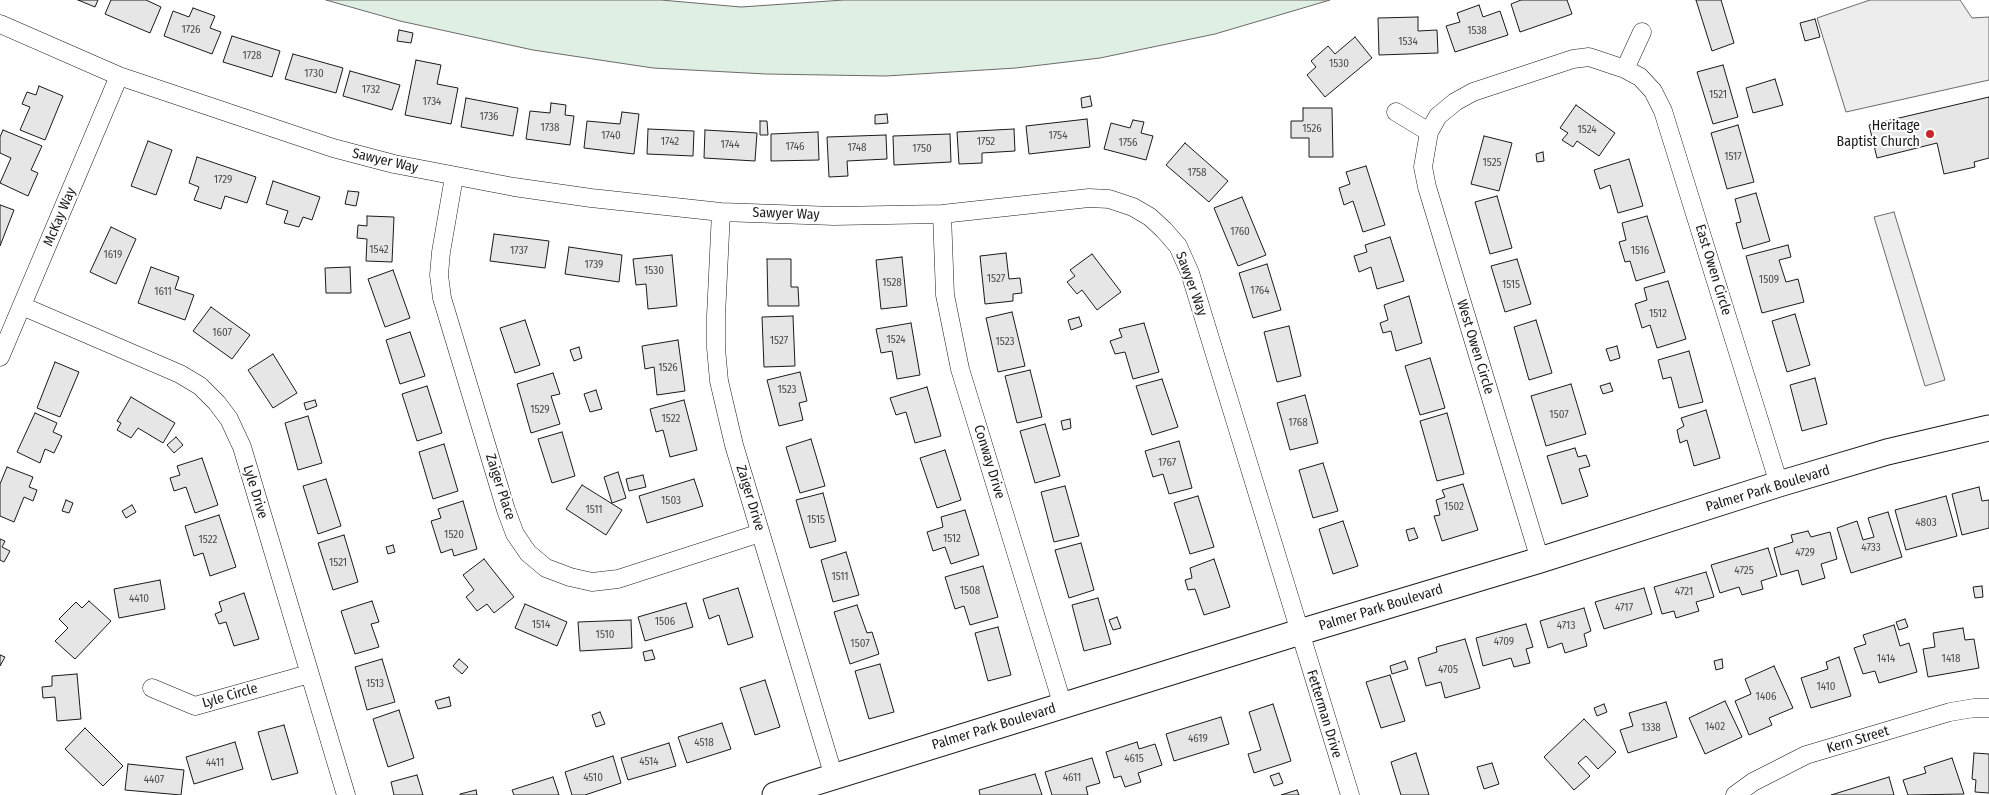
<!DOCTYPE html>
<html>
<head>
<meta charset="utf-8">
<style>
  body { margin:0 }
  canvas { display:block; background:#fff }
</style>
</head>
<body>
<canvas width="1989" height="795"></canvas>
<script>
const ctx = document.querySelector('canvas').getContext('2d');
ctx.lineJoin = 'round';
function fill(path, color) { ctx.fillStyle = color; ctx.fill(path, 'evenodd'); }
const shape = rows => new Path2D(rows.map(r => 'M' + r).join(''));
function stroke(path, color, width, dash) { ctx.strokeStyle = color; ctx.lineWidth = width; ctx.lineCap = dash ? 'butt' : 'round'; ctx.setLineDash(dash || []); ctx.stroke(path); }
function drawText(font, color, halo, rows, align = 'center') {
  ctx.font = font + ' "Fira Sans Condensed",sans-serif'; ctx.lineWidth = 4; ctx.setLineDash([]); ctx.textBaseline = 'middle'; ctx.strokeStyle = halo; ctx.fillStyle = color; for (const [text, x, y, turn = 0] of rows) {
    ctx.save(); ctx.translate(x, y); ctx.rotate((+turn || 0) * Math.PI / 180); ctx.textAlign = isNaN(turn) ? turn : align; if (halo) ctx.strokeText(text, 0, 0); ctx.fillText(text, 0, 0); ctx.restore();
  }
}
const green = shape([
  [326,0,661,0,741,7,844,0,1330,0,1215,34,1100,58,1016,68,886,76,766,74,653,68,533,50,400,21,326,0]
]);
fill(green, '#e0efe3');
stroke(green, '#6a6a6a', 1);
const parking = shape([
  [1870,0,1960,0,1972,18,1989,17,1989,80,1846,112,1817,18,1870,0],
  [1894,212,1945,380,1925,386,1874,217,1894,212]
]);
fill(parking, '#ededed');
stroke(parking, '#6a6a6a', 1);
const building = shape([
  [78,0,98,0,95,7,78,0],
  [111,0,146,0,161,7,150,33,105,14,111,0],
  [1521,0,1567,0,1572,14,1520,32,1511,4,1521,0],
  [1696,0,1721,0,1734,43,1712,51,1696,0],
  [1479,5,1483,17,1500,11,1508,35,1455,52,1446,26,1460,22,1457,13,1479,5],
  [193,8,215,16,210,28,221,32,212,54,164,36,173,11,189,17,193,8],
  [1418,17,1418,31,1437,30,1438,53,1379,55,1378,18,1418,17],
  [1815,19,1820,37,1805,41,1800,23,1815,19],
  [399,30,413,33,411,43,397,41,399,30],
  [232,36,280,51,272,77,223,62,232,36],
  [1355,37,1372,58,1325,97,1307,75,1316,67,1311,61,1328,46,1335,54,1355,37],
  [293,54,343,68,336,93,285,79,293,54],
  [416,60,441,65,437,84,458,88,451,124,405,115,416,60],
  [1723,65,1738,117,1713,124,1697,72,1723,65],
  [350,71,400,85,392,110,343,96,350,71],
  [1775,79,1783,105,1753,113,1746,88,1775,79],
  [39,86,63,96,45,140,20,130,30,107,22,104,27,92,36,95,39,86],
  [1090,96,1092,106,1082,108,1081,98,1090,96],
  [1989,97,1989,158,1974,162,1975,167,1944,174,1937,143,1877,158,1869,125,1989,97],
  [466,98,518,108,513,136,461,127,466,98],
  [551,103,566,105,565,115,574,116,570,145,526,139,530,111,550,113,551,103],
  [1576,105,1615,133,1599,156,1577,141,1573,147,1562,140,1568,133,1560,128,1576,105],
  [1303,108,1332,108,1333,157,1309,157,1309,138,1291,138,1291,121,1303,121,1303,108],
  [622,112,639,114,634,154,584,148,587,121,620,124,622,112],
  [887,114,888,123,875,124,875,115,887,114],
  [1087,119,1090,147,1029,154,1026,126,1087,119],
  [1133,120,1144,122,1141,133,1153,136,1146,160,1104,149,1111,123,1130,128,1133,120],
  [760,121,767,121,768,135,760,135,760,121],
  [1738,125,1754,182,1727,189,1711,133,1738,125],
  [648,129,694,131,693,156,647,154,648,129],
  [1014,129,1015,151,982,153,982,163,959,164,957,132,1014,129],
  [3,130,42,146,31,170,38,173,28,196,0,183,11,158,0,153,0,137,3,130],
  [705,130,757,133,755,161,704,158,705,130],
  [818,132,819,160,771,161,771,134,818,132],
  [950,134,951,162,894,165,893,136,950,134],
  [886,135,887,159,847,161,848,176,829,177,827,137,886,135],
  [1484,136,1512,143,1499,191,1471,184,1484,136],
  [148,141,172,150,156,195,131,186,148,141],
  [1185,143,1228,181,1209,202,1166,165,1185,143],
  [1543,152,1544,161,1537,162,1536,154,1543,152],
  [197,157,256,177,247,203,225,196,221,209,194,200,199,187,189,183,197,157],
  [1629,159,1643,206,1618,213,1610,185,1600,189,1594,170,1629,159],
  [1366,166,1385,225,1363,232,1353,201,1344,205,1339,188,1350,184,1346,172,1366,166],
  [273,181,320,197,312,220,303,217,299,227,284,223,288,211,266,204,273,181],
  [348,191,359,192,356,206,345,204,348,191],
  [1756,193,1770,241,1743,249,1736,223,1741,222,1735,199,1756,193],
  [1497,196,1512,248,1490,254,1475,202,1497,196],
  [1242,197,1266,255,1238,266,1214,208,1242,197],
  [0,205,14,210,0,246,0,205],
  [367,216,394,217,392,262,366,261,367,239,357,238,358,225,367,226,367,216],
  [1647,216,1665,272,1636,281,1630,261,1625,262,1619,242,1626,240,1622,223,1647,216],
  [111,227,136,239,116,284,90,272,111,227],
  [494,234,549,241,545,268,490,261,494,234],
  [1390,237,1404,281,1377,289,1371,267,1359,272,1354,256,1367,252,1365,245,1390,237],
  [1788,245,1791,257,1779,260,1786,282,1798,279,1804,302,1762,313,1746,256,1788,245],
  [569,247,622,255,619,282,565,274,569,247],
  [1006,253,1009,279,1020,278,1022,293,1013,294,1013,301,985,304,980,256,1006,253],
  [1092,254,1121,292,1097,310,1082,290,1077,294,1067,282,1075,276,1070,270,1092,254],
  [672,255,677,306,648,309,646,284,636,285,633,259,672,255],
  [902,257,907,306,881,309,876,260,902,257],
  [767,259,791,259,791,287,798,287,799,306,768,306,767,259],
  [1517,259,1531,304,1505,312,1491,266,1517,259],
  [1267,264,1281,310,1253,318,1239,273,1267,264],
  [151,267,179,277,175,289,194,295,185,320,138,303,151,267],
  [350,267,351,293,326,293,325,268,350,267],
  [393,270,410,318,385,327,368,279,393,270],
  [1668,281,1686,339,1657,348,1650,325,1642,328,1635,304,1647,300,1644,288,1668,281],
  [1409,296,1422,343,1396,351,1391,331,1383,333,1380,323,1388,320,1384,305,1409,296],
  [211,307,250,335,232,359,193,331,211,307],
  [1012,312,1025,366,998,372,986,318,1012,312],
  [1795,314,1810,365,1787,372,1772,321,1795,314],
  [793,316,795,366,764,367,762,317,793,316],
  [1079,317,1082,326,1071,330,1068,320,1079,317],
  [525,320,540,365,515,373,500,328,525,320],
  [1536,320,1552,373,1529,380,1514,327,1536,320],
  [911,323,920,375,897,379,892,351,881,353,876,329,911,323],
  [1144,323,1159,372,1133,379,1125,352,1115,354,1110,341,1122,337,1119,329,1144,323],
  [1289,326,1301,376,1277,382,1264,332,1289,326],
  [410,332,425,376,400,384,386,340,410,332],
  [678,340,685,391,657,395,654,367,645,369,642,346,678,340],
  [1617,346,1620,358,1610,361,1606,349,1617,346],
  [579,347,582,358,574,361,570,350,579,347],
  [1689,351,1703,402,1679,408,1671,377,1663,379,1658,360,1689,351],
  [273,354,297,393,273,408,248,370,273,354],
  [1430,358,1445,408,1420,415,1405,366,1430,358],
  [55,362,79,372,60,417,37,408,55,362],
  [1030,370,1042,417,1017,423,1005,376,1030,370],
  [800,372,807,401,799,403,803,420,779,426,767,380,800,372],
  [553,373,560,394,551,396,560,424,531,433,517,384,553,373],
  [1815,378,1827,424,1802,431,1790,385,1815,378],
  [1162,379,1178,427,1152,435,1136,386,1162,379],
  [1610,383,1613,391,1603,394,1600,386,1610,383],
  [1571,384,1586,434,1546,446,1531,396,1571,384],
  [427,386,442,433,417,441,402,394,427,386],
  [927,387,941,436,915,443,906,412,896,415,890,398,927,387],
  [596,390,602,409,590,412,584,394,596,390],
  [1305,395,1318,443,1290,450,1277,403,1305,395],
  [131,397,175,423,163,443,138,428,131,438,117,430,121,423,117,421,131,397],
  [315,400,317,406,306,410,304,403,315,400],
  [684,400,697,450,670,457,663,430,656,432,650,409,684,400],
  [1706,410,1720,458,1694,466,1687,440,1680,443,1677,430,1684,426,1681,418,1706,410],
  [35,413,57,423,53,432,62,436,54,453,45,449,40,463,17,452,35,413],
  [1447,413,1464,474,1437,481,1420,421,1447,413],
  [308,416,322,463,298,470,285,423,308,416],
  [1070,419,1071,428,1063,430,1061,421,1070,419],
  [1045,424,1060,476,1035,483,1020,431,1045,424],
  [562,432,575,476,552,483,538,439,562,432],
  [176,437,183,445,174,453,167,445,176,437],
  [811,439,825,486,800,493,786,447,811,439],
  [1179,441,1192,488,1169,494,1163,474,1153,477,1145,451,1179,441],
  [444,444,458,491,433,499,419,452,444,444],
  [1575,448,1578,457,1586,455,1590,466,1579,469,1588,496,1562,504,1547,456,1575,448],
  [945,450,961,500,937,508,920,458,945,450],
  [202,458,218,505,195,513,186,487,174,491,170,478,180,475,177,466,202,458],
  [1323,463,1338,511,1313,518,1299,470,1323,463],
  [7,467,33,477,29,487,37,490,33,501,24,497,14,522,0,516,0,484,7,467],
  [618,472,626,498,612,503,604,477,618,472],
  [643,475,646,487,629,491,626,479,643,475],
  [326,479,341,526,318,534,303,486,326,479],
  [694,479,703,506,647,523,639,496,694,479],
  [1463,484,1478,530,1442,541,1434,516,1440,515,1436,500,1445,497,1442,490,1463,484],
  [582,485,622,510,606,535,566,509,582,485],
  [1065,486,1079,536,1054,542,1041,492,1065,486],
  [1979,487,1982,501,1989,500,1989,528,1962,535,1952,494,1979,487],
  [823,493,836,541,810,548,796,500,823,493],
  [1198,496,1214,547,1190,554,1174,503,1198,496],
  [1946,496,1957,536,1906,550,1895,510,1946,496],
  [66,500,73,503,69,513,62,511,66,500],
  [463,501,477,549,454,556,452,549,441,553,431,521,441,518,438,509,463,501],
  [132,505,136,512,126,518,122,511,132,505],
  [965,510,979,555,951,564,945,547,933,551,927,532,943,527,941,517,965,510],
  [1888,512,1902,557,1851,573,1837,528,1857,521,1863,540,1874,537,1868,518,1888,512],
  [219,515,236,567,210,576,203,553,194,556,185,526,219,515],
  [1343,521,1358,566,1333,574,1319,529,1343,521],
  [1414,528,1418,538,1409,541,1406,530,1414,528],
  [1808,531,1811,537,1830,532,1837,559,1821,564,1825,578,1802,585,1798,570,1781,575,1774,548,1793,542,1791,535,1808,531],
  [344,535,358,582,333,590,318,543,344,535],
  [0,539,5,541,2,547,10,551,4,562,0,560,0,539],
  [1081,543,1094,590,1069,598,1055,550,1081,543],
  [393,545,395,552,388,554,386,547,393,545],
  [1768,548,1777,576,1761,581,1763,589,1742,595,1739,587,1720,593,1711,565,1768,548],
  [846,552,859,595,833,602,821,560,846,552],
  [484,559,514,597,494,613,487,604,477,611,466,597,474,590,463,575,484,559],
  [1214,559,1230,607,1204,615,1195,589,1188,590,1185,580,1192,578,1190,568,1214,559],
  [983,566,998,617,970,625,964,606,955,609,945,577,983,566],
  [1706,572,1714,597,1696,602,1699,611,1676,618,1674,611,1662,614,1654,587,1706,572],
  [160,580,165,609,119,618,114,589,160,580],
  [1982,586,1983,597,1975,598,1973,587,1982,586],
  [738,588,753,637,728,645,719,615,709,619,703,599,738,588],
  [1644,588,1652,614,1604,629,1595,602,1644,588],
  [244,593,259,639,234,646,226,622,219,624,215,614,222,611,219,602,244,593],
  [1098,598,1111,644,1084,651,1072,605,1098,598],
  [89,601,111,621,75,659,55,641,68,628,59,619,76,602,82,608,89,601],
  [372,601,379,622,371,624,379,647,355,654,341,611,372,601],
  [686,603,693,627,645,641,638,617,686,603],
  [525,604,567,622,557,646,515,628,525,604],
  [857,605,867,633,872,632,879,654,850,664,834,612,857,605],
  [1584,608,1591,631,1584,634,1587,646,1565,653,1562,643,1548,648,1540,621,1584,608],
  [1117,617,1121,628,1113,630,1109,620,1117,617],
  [1905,619,1908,627,1899,630,1896,622,1905,619],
  [631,620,632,648,580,651,578,622,631,620],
  [1526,624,1533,647,1526,649,1530,663,1514,667,1511,658,1483,666,1476,638,1526,624],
  [1894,625,1900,646,1909,643,1917,672,1879,683,1875,671,1863,674,1854,648,1866,644,1863,635,1894,625],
  [998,627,1011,675,988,681,975,633,998,627],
  [1963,628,1965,640,1974,639,1979,668,1928,677,1923,649,1935,647,1933,633,1963,628],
  [1465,639,1480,688,1445,698,1441,682,1426,686,1418,658,1437,652,1436,647,1465,639],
  [652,650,655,659,645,661,643,652,652,650],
  [0,655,5,657,0,666,0,655],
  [1839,657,1851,696,1811,708,1801,678,1828,669,1826,662,1839,657],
  [382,659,395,702,367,710,355,667,382,659],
  [459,659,468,667,462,674,453,666,459,659],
  [1722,659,1723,668,1716,670,1714,661,1722,659],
  [1405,661,1408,669,1392,674,1390,666,1405,661],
  [880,664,894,712,869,719,855,671,880,664],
  [1774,666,1793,708,1769,718,1772,725,1749,735,1735,701,1751,694,1745,679,1774,666],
  [77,674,81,719,57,721,55,697,43,698,42,687,52,686,52,676,77,674],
  [1390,675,1405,721,1381,728,1366,682,1390,675],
  [765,680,780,727,755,735,740,688,765,680],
  [449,697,451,706,438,709,435,701,449,697],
  [1725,701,1742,737,1705,754,1689,718,1725,701],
  [1666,702,1677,737,1628,753,1620,730,1633,726,1629,713,1666,702],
  [1273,704,1291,761,1254,773,1248,754,1261,750,1249,712,1273,704],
  [1604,704,1607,712,1597,716,1594,708,1604,704],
  [399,710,414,758,388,767,373,719,399,710],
  [600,712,605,724,596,727,592,715,600,712],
  [1221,717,1229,744,1174,761,1166,734,1221,717],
  [1584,719,1616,752,1598,769,1586,756,1578,763,1590,776,1574,790,1544,757,1584,719],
  [722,723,731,749,687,763,678,737,722,723],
  [284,725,298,773,272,780,258,732,284,725],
  [85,728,123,766,103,786,65,749,85,728],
  [235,742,243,769,194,784,186,757,235,742],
  [1137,742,1139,749,1155,744,1162,765,1138,773,1141,782,1125,787,1121,776,1114,778,1106,752,1137,742],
  [669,743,676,766,628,780,621,758,669,743],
  [1416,753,1429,795,1401,795,1391,762,1416,753],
  [1974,753,1989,754,1989,793,1975,792,1976,780,1972,779,1974,753],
  [613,756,621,783,585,795,572,795,565,772,613,756],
  [1092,758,1100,783,1086,787,1088,795,1052,795,1045,772,1092,758],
  [1952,758,1964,794,1908,795,1903,780,1926,773,1924,767,1952,758],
  [1492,763,1499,784,1484,789,1477,767,1492,763],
  [128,764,184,770,181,795,125,790,128,764],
  [1279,773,1283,783,1274,786,1270,776,1279,773],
  [1035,774,1042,795,980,795,979,790,1035,774],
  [417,775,423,795,394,795,391,782,417,775],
  [553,777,559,795,514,795,512,790,553,777],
  [1889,777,1894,795,1831,795,1889,777],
  [476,790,477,795,460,795,460,794,476,790],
  [1297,790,1299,795,1281,795,1297,790]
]);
fill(building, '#e6e6e6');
stroke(building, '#1a1a1a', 1);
const street = shape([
  [0,24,119,76,333,148,394,164,514,187,591,198,721,212,834,216,942,214,1089,198,1109,199,1133,207,1150,217,1164,230,1178,246,1190,273,1350,795],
  [1625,69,1642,32],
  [1396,112,1429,132],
  [454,177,441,252,439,275,442,298,506,510,515,534,528,553,546,568,570,577,592,582,618,579,760,533],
  [721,212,716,316,716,348,719,381,734,445,834,777],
  [942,214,945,295,960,369,1063,706],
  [22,306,180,374,200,386,217,403,229,419,242,447,346,795],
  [0,357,119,76],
  [1540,560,1427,187,1423,167,1429,132,1438,116,1455,102,1473,92,1573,59,1589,57,1625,69,1640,77,1653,91,1663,111,1779,484],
  [152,688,195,706,309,674],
  [1735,795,1753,782,1806,755,1950,712,1974,708,1989,708]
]);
const secondary = shape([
  [775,795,1300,632,1540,560,1779,484,1887,452,1989,428]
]);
stroke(street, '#1a1a1a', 19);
stroke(secondary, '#1a1a1a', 27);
stroke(street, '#fff', 18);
stroke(secondary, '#fff', 25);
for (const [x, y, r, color] of [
  [1930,134,5,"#c62828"]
]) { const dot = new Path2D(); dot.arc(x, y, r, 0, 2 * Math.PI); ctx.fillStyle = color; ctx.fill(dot); stroke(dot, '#fff', 2); }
drawText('11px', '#4d4d4d', null, [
  ["1726",191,30],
  ["1538",1477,31],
  ["1534",1408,42],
  ["1728",252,56],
  ["1530",1339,64],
  ["1730",314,74],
  ["1732",371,90],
  ["1521",1718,95],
  ["1734",432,102],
  ["1736",489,117],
  ["1738",550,128],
  ["1526",1312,129],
  ["1524",1587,130],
  ["1740",611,136],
  ["1754",1058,136],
  ["1742",670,142],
  ["1752",986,142],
  ["1756",1128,143],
  ["1744",730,145],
  ["1746",795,147],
  ["1748",857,148],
  ["1750",922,149],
  ["1517",1733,157],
  ["1525",1492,163],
  ["1758",1197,173],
  ["1729",223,180],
  ["1760",1240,232],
  ["1542",379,250],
  ["1737",519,251],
  ["1516",1640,251],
  ["1619",113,255],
  ["1739",594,265],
  ["1530",654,271],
  ["1527",996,279],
  ["1509",1769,280],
  ["1528",892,283],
  ["1515",1511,285],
  ["1764",1260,291],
  ["1611",163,292],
  ["1512",1658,314],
  ["1607",222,333],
  ["1524",896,340],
  ["1527",779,341],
  ["1523",1005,342],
  ["1526",668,368],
  ["1523",787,390],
  ["1529",540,410],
  ["1507",1559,415],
  ["1522",671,419],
  ["1768",1298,423],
  ["1767",1167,463],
  ["1503",671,501],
  ["1502",1454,507],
  ["1511",594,510],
  ["1515",816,520],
  ["4803",1926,523],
  ["1520",454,535],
  ["1512",952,539],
  ["1522",208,540],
  ["4733",1871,548],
  ["4729",1805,553],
  ["1521",338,563],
  ["4725",1744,571],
  ["1511",840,577],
  ["1508",970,591],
  ["4721",1684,592],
  ["4410",139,599],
  ["4717",1624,608],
  ["1506",665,622],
  ["1514",541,625],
  ["4713",1566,626],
  ["1510",605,635],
  ["4709",1504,642],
  ["1507",860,644],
  ["1414",1886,659],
  ["1418",1951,659],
  ["4705",1448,670],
  ["1513",375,684],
  ["1410",1826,687],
  ["1406",1766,697],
  ["1402",1715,727],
  ["1338",1651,728],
  ["4619",1198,739],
  ["4518",704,743],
  ["4615",1134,759],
  ["4514",649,762],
  ["4411",215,763],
  ["4510",593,778],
  ["4611",1072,778],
  ["4407",154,780]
]);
drawText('14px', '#1a1a1a', '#fff', [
  ["Heritage",1920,126],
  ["Baptist Church",1920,142]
], 'right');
drawText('14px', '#1a1a1a', '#fff', [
  ["Sawyer Way",385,161,13],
  ["Sawyer Way",786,214,2],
  ["McKay Way",60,217,-67],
  ["East Owen Circle",1713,270,73],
  ["Sawyer Way",1191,284,70],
  ["West Owen Circle",1475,347,73],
  ["Conway Drive",989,462,73],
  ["Zaiger Place",500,487,72],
  ["Palmer Park Boulevard",1768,489,-17],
  ["Lyle Drive",255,492,73],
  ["Zaiger Drive",750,498,73],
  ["Palmer Park Boulevard",1381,608,-17],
  ["Lyle Circle",230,696,-16],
  ["Fetterman Drive",1324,714,73],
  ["Palmer Park Boulevard",994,727,-17],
  ["Kern Street",1858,740,-17]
]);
</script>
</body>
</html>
